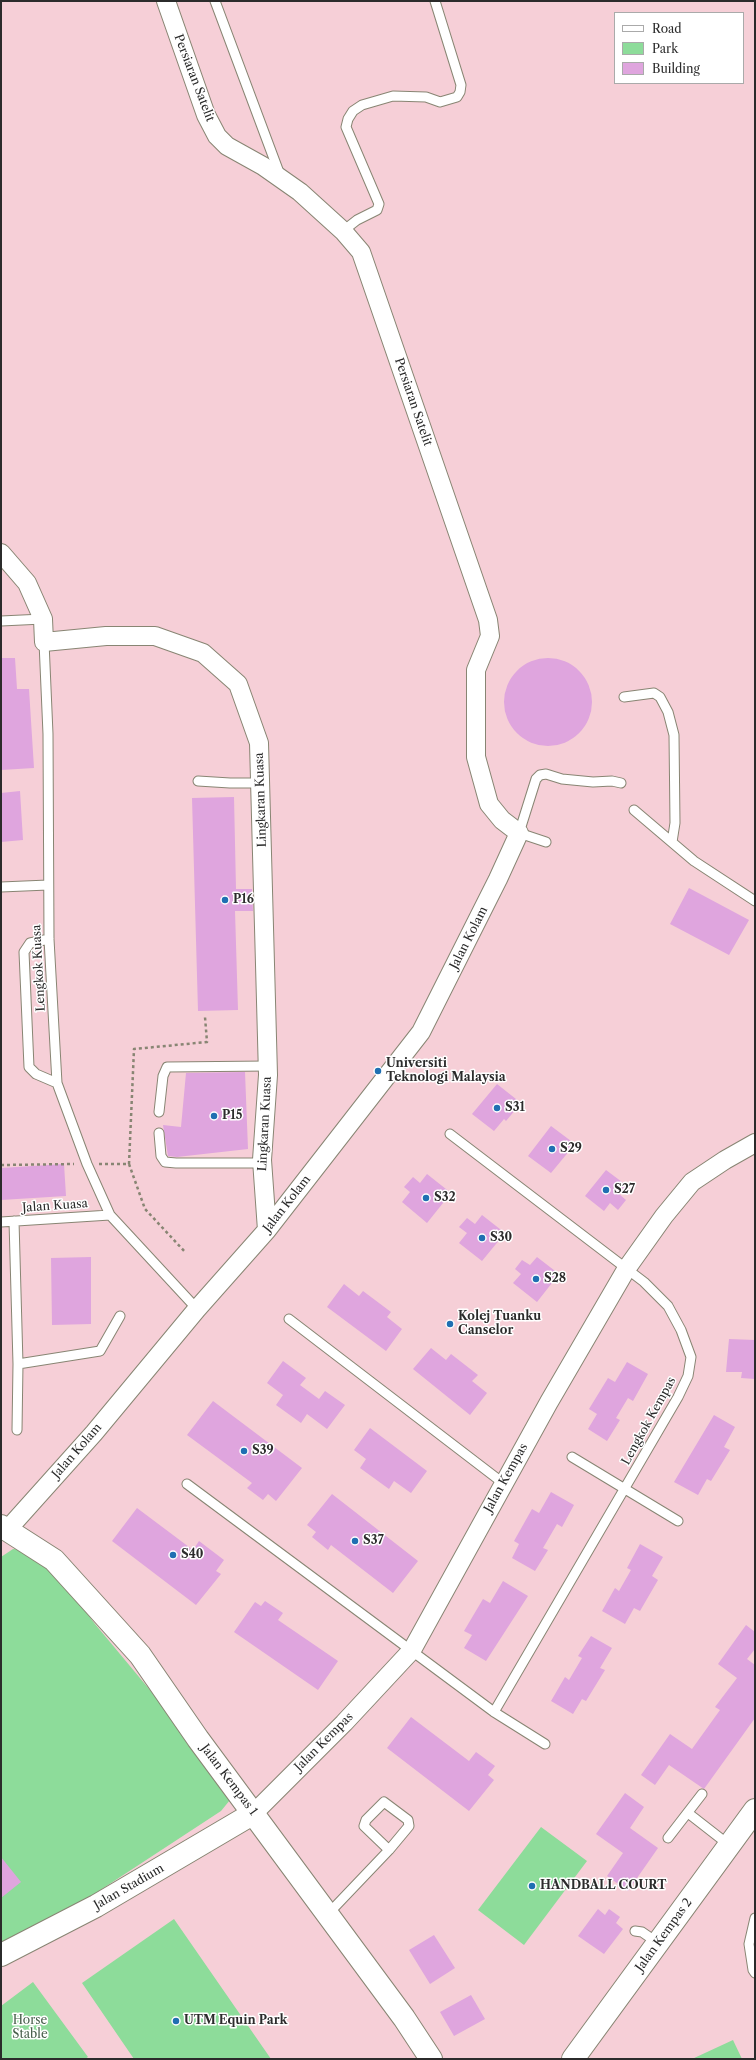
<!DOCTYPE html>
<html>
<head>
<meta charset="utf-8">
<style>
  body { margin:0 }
  #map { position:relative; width:756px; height:2060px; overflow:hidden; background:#e5dfbb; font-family:"Libre Caslon Text",serif }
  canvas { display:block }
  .frame { position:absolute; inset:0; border:2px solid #2b2b2b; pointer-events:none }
  .legend { position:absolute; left:614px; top:12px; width:130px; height:72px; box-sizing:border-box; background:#fff; border:1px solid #aaa; margin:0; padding:5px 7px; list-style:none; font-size:12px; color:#2b2b2b }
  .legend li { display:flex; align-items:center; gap:8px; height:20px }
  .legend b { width:20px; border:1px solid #aaa }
</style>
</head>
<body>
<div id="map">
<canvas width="756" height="2060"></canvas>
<div class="frame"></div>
<ul class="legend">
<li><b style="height:5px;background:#fff"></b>Road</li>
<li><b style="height:11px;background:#8ddc9a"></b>Park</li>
<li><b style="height:11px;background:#dfa5de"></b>Building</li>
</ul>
</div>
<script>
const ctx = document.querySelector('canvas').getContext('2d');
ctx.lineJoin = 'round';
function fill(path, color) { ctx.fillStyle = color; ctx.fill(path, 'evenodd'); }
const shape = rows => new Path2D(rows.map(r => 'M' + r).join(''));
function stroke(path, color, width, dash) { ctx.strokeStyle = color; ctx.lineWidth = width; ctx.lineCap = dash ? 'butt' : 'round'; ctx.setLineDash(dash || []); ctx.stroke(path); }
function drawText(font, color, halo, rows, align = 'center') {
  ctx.font = font + ' "Libre Caslon Text",serif'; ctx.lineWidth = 3; ctx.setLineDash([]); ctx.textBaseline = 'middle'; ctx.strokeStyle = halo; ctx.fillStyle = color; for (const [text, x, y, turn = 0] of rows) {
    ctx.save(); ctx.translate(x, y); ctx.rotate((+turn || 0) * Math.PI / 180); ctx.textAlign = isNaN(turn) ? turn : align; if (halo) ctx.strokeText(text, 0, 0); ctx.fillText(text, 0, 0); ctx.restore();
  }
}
fill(shape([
  [1,1,755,1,755,2059,1,2059],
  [615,13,743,13,743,83,615,83]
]), '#f6cfd7');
fill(shape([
  [13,1549,26,1550,58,1575,95,1624,179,1725,230,1800,221,1811,76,1906,1,1947,1,1557],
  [541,1827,587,1861,524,1945,478,1910],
  [174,1919,271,2059,134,2059,82,1983],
  [33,1982,88,2057,85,2059,1,2059,1,2006],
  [733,2040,742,2059,692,2059]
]), '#8ddc9a');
fill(shape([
  [1,658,15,658,17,689,29,689,34,768,1,770],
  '504 702a44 44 0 1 1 88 0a44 44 0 1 1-88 0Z',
  [20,791,23,840,1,842,1,793],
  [234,797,236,889,252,889,253,911,235,911,238,1010,198,1011,192,798],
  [689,888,749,920,729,955,670,924],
  [245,1072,248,1149,177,1157,168,1156,163,1125,181,1127,186,1073],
  [497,1084,521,1103,506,1121,504,1119,494,1131,472,1114],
  [551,1126,575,1144,551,1173,528,1156],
  [64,1164,66,1196,1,1200,1,1168],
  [606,1170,626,1185,619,1194,626,1200,618,1210,610,1203,604,1211,585,1196],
  [427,1174,451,1193,427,1223,402,1202,410,1192,404,1187,413,1177,420,1183],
  [482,1215,505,1233,482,1261,459,1243,467,1233,459,1227,467,1218,475,1224],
  [91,1257,91,1324,52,1325,51,1258],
  [537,1257,559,1274,537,1302,513,1283,521,1274,515,1269,522,1260,530,1265],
  [344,1284,359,1296,363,1291,391,1312,387,1317,402,1329,386,1351,327,1307],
  [729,1339,755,1340,755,1379,741,1378,742,1372,726,1372],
  [431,1348,446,1360,451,1354,478,1375,472,1381,487,1393,470,1415,413,1369],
  [283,1361,306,1378,300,1385,319,1399,325,1391,345,1405,327,1429,307,1414,301,1423,276,1405,283,1395,267,1383],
  [627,1362,648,1374,633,1401,628,1398,616,1418,620,1420,607,1441,588,1429,597,1414,589,1409,608,1378,615,1382],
  [213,1401,302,1468,276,1501,268,1494,263,1500,247,1488,252,1483,187,1435],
  [714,1415,735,1427,724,1447,730,1450,711,1481,707,1479,698,1495,674,1482],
  [370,1428,427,1471,411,1493,394,1481,389,1489,360,1468,366,1459,354,1450],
  [551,1492,574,1505,562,1527,557,1524,543,1548,548,1550,535,1571,512,1558,519,1544,514,1541,532,1509,539,1513],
  [332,1494,418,1561,393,1593,331,1545,328,1550,312,1537,316,1532,307,1525],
  [137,1508,193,1550,199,1541,224,1560,216,1571,221,1574,196,1605,112,1541],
  [640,1544,663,1557,652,1576,658,1580,640,1611,634,1608,625,1624,602,1611,615,1588,619,1591,631,1570,627,1568],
  [503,1581,528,1596,486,1661,464,1648,472,1635,464,1631,483,1599,490,1603],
  [265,1601,283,1613,278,1620,338,1661,318,1690,234,1632,255,1602,261,1606],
  [746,1625,755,1632,755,1649,747,1659,755,1665,755,1718,704,1789,669,1765,655,1785,641,1775,670,1734,692,1749,720,1710,715,1707,737,1678,718,1664],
  [591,1636,612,1648,600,1668,605,1670,586,1701,582,1699,573,1714,551,1701,565,1677,569,1680,582,1658,578,1656],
  [411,1717,469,1761,476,1752,495,1766,488,1775,494,1780,469,1811,387,1748],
  [625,1793,644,1807,630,1828,658,1848,628,1891,607,1876,623,1853,596,1834],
  [1,1857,21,1882,1,1898],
  [598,1909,605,1915,609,1909,620,1917,616,1923,623,1929,604,1954,578,1936],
  [434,1935,455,1968,430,1984,409,1950],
  [471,1995,485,2019,454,2036,440,2012]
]), '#dfa5de');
const lane = shape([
  [215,1,280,175],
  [343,231,357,220,377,210,379,204,346,127,348,119,353,111,362,105,393,96,426,97,440,102,457,97,460,92,461,85,435,1],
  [1,621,43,619],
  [44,642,48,734,49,939,57,1083,87,1164,110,1215,197,1309],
  [624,697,654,693,660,697,668,712,674,735,675,823,672,842],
  [198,781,230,783,261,783],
  [634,810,694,861,755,901],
  [546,842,519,833,536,779,540,775,546,774,562,779,593,782,612,781,621,783],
  [1,887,48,885],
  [49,939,30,943,24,952,29,1067,36,1074,57,1083],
  [159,1112,163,1076,167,1067,268,1066],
  [159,1133,161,1156,165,1162,176,1163,262,1163],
  [450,1134,644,1282,668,1306,681,1330,691,1357,688,1376,678,1397,494,1712],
  [14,1221,18,1364,17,1430],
  [1,1222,110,1215],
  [289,1319,503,1483],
  [18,1364,100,1351,120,1316],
  [572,1457,678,1521],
  [187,1484,494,1712,545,1744],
  [688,1813,729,1845],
  [668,1838,702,1794],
  [328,1914,389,1850,409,1826,408,1820,384,1802,366,1820,364,1826,389,1850],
  [755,1918,749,1944,753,1970,755,1973],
  [635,1931,642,1932,658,1943]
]);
const street = shape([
  [1,553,27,583,43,619,44,642,106,636,155,636,203,653,238,684,259,743,268,1075,262,1160,267,1230],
  [8,1529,94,1433,197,1309,267,1230,421,1032,498,879,519,833,502,820,489,804,476,757,476,670,490,636,488,620,361,252,343,231,300,192,263,166,227,146,217,136,206,115,166,1],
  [254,1813,344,1723,412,1650,549,1402,627,1268,664,1216,692,1182,725,1160,755,1143]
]);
const secondary = shape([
  [1,1526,54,1560,140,1655,198,1739,404,2018,431,2059],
  [1,1955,96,1906,254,1813],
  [573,2059,755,1810]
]);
stroke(lane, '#888573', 11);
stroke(street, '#888573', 20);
stroke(secondary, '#888573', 24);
stroke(shape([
  [99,1164,129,1164,145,1209,186,1253],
  [129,1164,134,1049,207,1042,205,1017],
  [1,1165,74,1164]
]), '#888573', 2.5, [3, 3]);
stroke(lane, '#fff', 9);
stroke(street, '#fff', 18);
stroke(secondary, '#fff', 22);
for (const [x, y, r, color] of [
  [225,900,4,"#1f6fb2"],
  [378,1071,4,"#1f6fb2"],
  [497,1108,4,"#1f6fb2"],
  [214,1116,4,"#1f6fb2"],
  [552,1149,4,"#1f6fb2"],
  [606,1190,4,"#1f6fb2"],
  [426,1198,4,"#1f6fb2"],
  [482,1238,4,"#1f6fb2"],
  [536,1279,4,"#1f6fb2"],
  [450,1324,4,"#1f6fb2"],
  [244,1451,4,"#1f6fb2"],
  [355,1541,4,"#1f6fb2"],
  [173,1555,4,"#1f6fb2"],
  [532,1886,4,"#1f6fb2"],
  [176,2021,4,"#1f6fb2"]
]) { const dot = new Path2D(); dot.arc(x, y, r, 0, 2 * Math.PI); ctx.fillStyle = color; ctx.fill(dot); stroke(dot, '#fff', 1.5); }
drawText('12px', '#2b2b2b', '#fff', [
  ["Persiaran Satelit",194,78,69],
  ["Persiaran Satelit",413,402,71],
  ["Lingkaran Kuasa",261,800,-92],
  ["Jalan Kolam",469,938,-63],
  ["Lengkok Kuasa",39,968,-93],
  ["Lingkaran Kuasa",265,1124,-87],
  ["Jalan Kolam",287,1204,-52],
  ["Jalan Kuasa",55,1206,-4],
  ["Lengkok Kempas",649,1421,-61],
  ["Jalan Kolam",77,1451,-49],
  ["Jalan Kempas",506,1478,-61],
  ["Jalan Kempas",324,1742,-45],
  ["Jalan Kempas 1",229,1780,53],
  ["Jalan Stadium",129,1887,-30],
  ["Jalan Kempas 2",664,1935,-54]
]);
drawText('bold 12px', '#2b2b2b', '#fff', [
  ["P16",233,900],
  ["Universiti",386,1064],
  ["Teknologi Malaysia",386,1078],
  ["S31",505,1108],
  ["P15",222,1116],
  ["S29",560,1149],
  ["S27",614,1190],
  ["S32",434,1198],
  ["S30",490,1238],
  ["S28",544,1279],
  ["Kolej Tuanku",458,1317],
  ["Canselor",458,1331],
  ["S39",252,1451],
  ["S37",363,1541],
  ["S40",181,1555],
  ["HANDBALL COURT",540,1886],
  ["UTM Equin Park",184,2021]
], 'left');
drawText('12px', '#48604c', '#fff', [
  ["Horse",30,2021],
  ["Stable",30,2035]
]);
</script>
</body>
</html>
